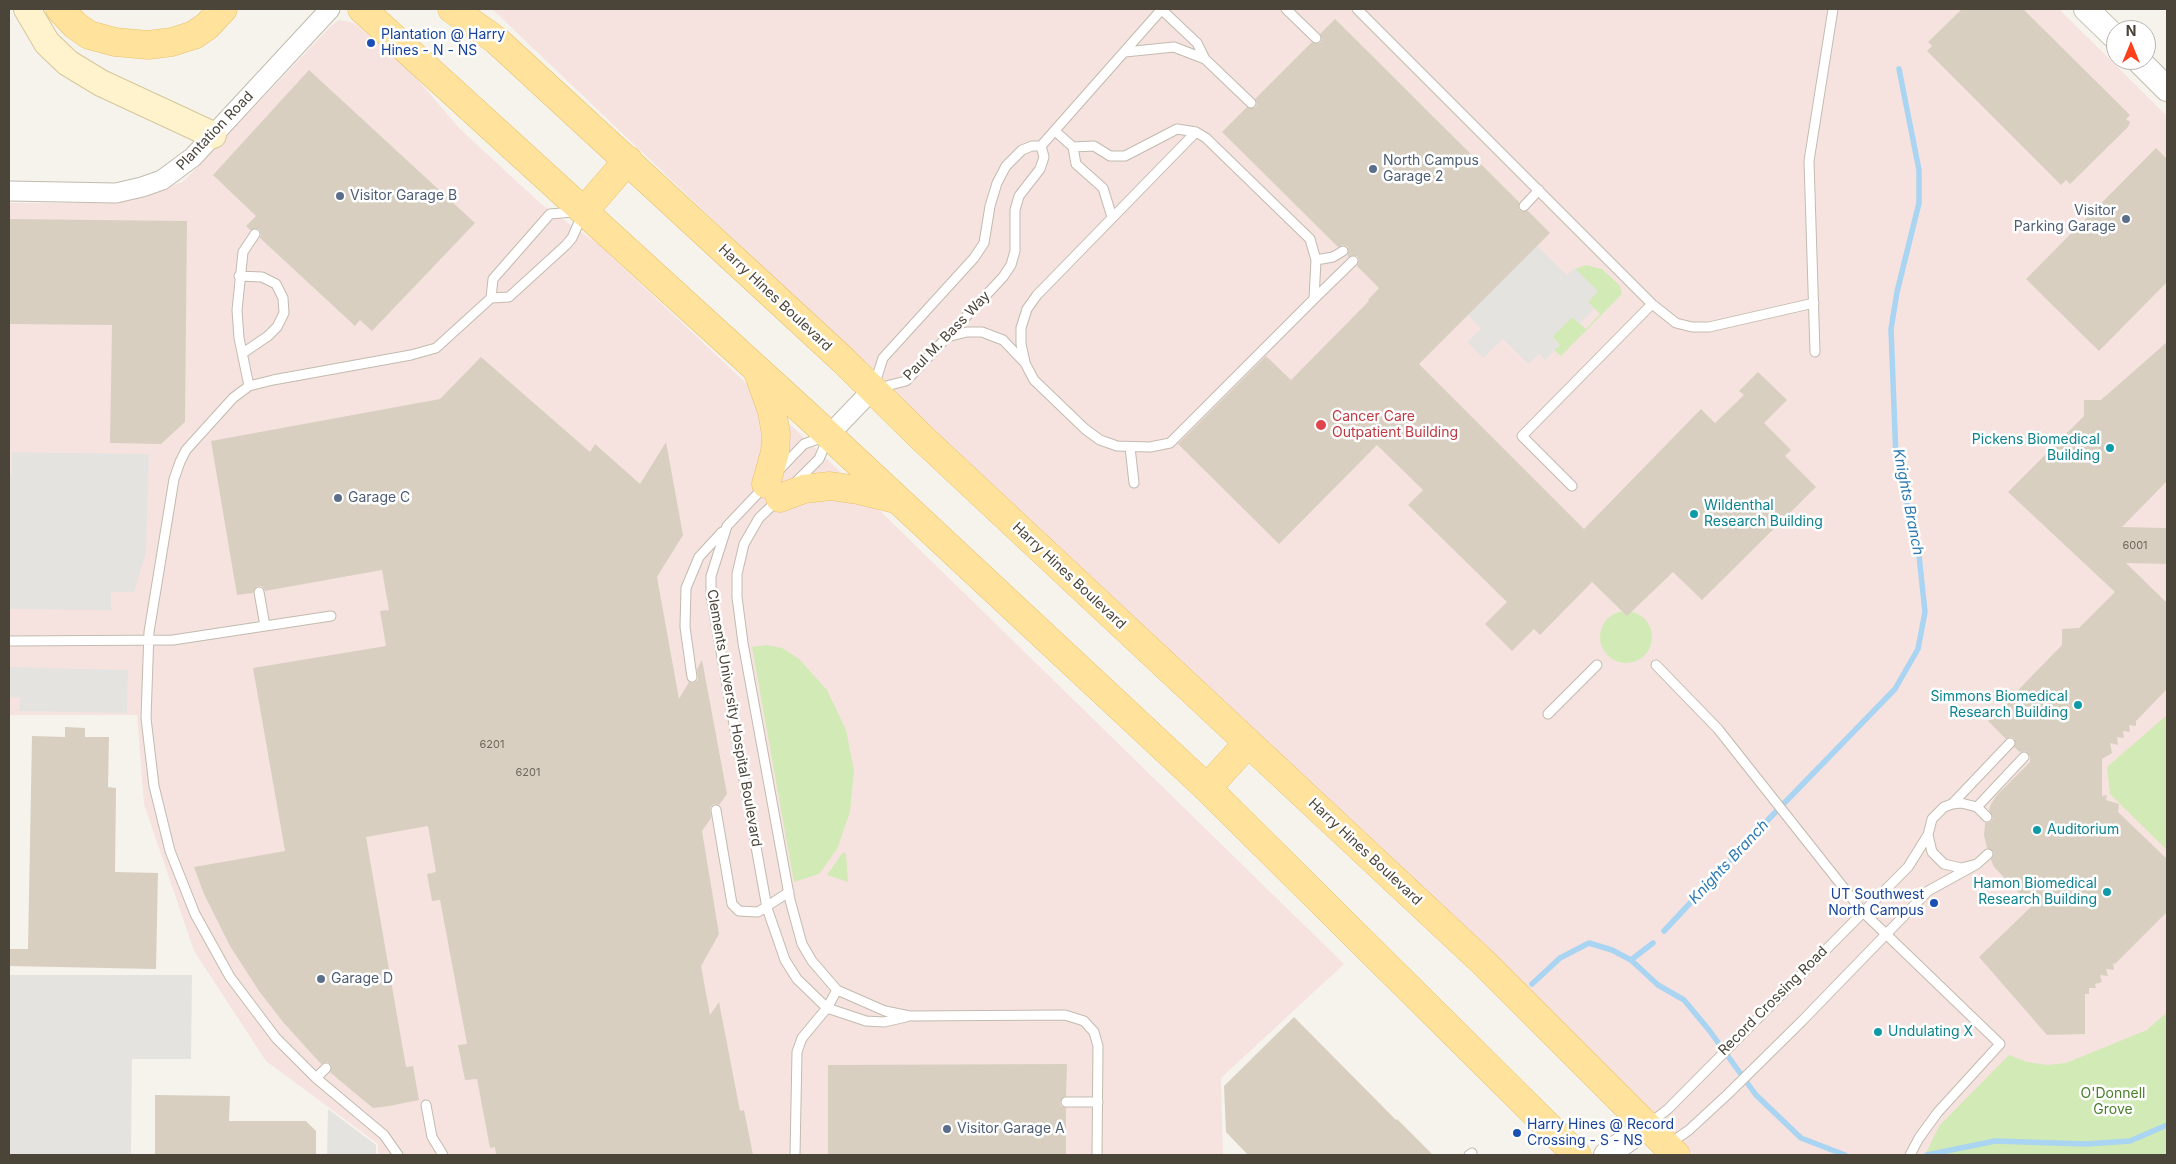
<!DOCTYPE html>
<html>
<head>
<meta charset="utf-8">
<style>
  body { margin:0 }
  #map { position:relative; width:2176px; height:1164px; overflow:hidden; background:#f6f3ec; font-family:Inter,sans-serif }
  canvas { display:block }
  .frame { position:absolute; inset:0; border:10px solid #4b4439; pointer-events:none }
  .north { position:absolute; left:2106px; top:20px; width:50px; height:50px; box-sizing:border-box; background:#fff; border:1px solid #b7b4b0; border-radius:50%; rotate:0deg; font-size:14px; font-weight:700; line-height:20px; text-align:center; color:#4b4439 }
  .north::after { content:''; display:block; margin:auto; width:18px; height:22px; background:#fc3f1d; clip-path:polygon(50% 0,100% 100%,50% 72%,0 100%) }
</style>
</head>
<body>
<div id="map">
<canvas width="2176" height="1164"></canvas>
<div class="frame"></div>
<div class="north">N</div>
</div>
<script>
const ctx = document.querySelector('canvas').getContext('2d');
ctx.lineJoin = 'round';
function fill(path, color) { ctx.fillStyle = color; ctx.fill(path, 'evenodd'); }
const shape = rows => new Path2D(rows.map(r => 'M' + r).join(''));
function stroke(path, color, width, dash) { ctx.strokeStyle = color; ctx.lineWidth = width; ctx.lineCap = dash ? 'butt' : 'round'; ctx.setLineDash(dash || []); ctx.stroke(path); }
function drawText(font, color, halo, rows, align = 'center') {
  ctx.font = font + ' Inter,sans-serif'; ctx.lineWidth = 5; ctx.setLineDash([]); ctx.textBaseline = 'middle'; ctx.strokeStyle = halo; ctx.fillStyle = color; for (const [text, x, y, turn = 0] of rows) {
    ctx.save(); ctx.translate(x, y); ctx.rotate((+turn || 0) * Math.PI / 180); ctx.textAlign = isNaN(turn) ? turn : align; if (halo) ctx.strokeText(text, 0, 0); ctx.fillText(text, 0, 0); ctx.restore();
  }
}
fill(shape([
  [492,9,2059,9,2167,116,2167,1155,1694,1155],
  [339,20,354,23,410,71,460,129,541,204,598,244,829,461,1344,964,1221,1078,1223,1155,378,1155,378,1144,266,1061,194,951,144,804,137,715,9,715,9,203,111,203,183,182,331,26]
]), '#f6e3e0');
fill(shape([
  [1586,265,1602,269,1620,286,1622,294,1561,356,1554,350,1560,345,1552,337,1572,317,1586,329,1600,314,1588,302,1598,291,1575,269],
  '1600 637a26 26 0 1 1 52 0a26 26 0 1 1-52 0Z',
  [766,645,782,648,798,658,827,690,846,730,854,771,850,812,837,849,819,874,794,882,752,647],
  [2167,715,2167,850,2110,794,2107,767],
  [843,852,846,854,848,882,827,875],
  [2167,1012,2167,1155,1925,1155,1939,1126,2009,1055,2027,1062,2047,1065,2066,1063,2147,1030]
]), '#d2eab5');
fill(shape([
  [1537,246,1567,275,1574,268,1598,291,1588,302,1594,309,1580,324,1572,317,1552,337,1560,345,1545,360,1539,354,1528,364,1503,339,1483,358,1467,342,1481,329,1468,315],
  [12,452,149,454,146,553,134,592,111,592,111,610,10,609,9,474,12,474],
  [9,667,128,670,127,713,19,711,20,698,9,697],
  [9,975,192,975,191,1059,132,1059,131,1155,9,1155],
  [328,1109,376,1145,376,1155,327,1155]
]), '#e5e3e0');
stroke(shape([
  [1664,931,1764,824,1895,689,1918,649,1925,612,1918,546,1896,459,1891,329,1897,292,1919,203,1919,170,1899,69],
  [1631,960,1658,985,1684,1000,1709,1030,1756,1095,1801,1138,1845,1155],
  [1532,984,1560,958,1589,943,1612,950,1631,960,1653,943],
  [1927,1155,1995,1141,2086,1144,2130,1141,2167,1125]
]), '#a9d4f2', 5.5);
fill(shape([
  [1962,9,2023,9,2130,115,2126,119,2130,122,2128,127,2070,184,2066,180,2061,185,1927,51,1932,46,1928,42],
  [1335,19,1519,202,1519,210,1528,211,1550,233,1419,364,1584,529,1701,409,1715,423,1744,395,1739,391,1758,372,1787,400,1764,423,1791,450,1785,456,1816,487,1702,600,1673,572,1627,616,1592,582,1540,635,1534,629,1512,651,1485,624,1507,602,1408,505,1423,490,1377,445,1279,544,1178,444,1266,356,1291,380,1369,301,1368,300,1379,288,1357,266,1359,260,1357,256,1348,257,1348,247,1343,245,1338,247,1222,132,1247,107,1255,108,1257,104,1255,99,1312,42,1320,43,1322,39,1320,34],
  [309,70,475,223,372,331,360,320,355,326,260,238,261,234,259,229,250,230,246,226,256,216,213,175],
  [2156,148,2167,159,2167,282,2099,351,2026,279],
  [9,219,187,221,185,422,161,444,110,443,112,325,9,324],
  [2167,342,2167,481,2122,527,2167,528,2167,564,2126,563,2167,603,2167,689,2136,721,2136,726,2129,725,2130,732,2123,731,2124,738,2117,737,2118,745,2110,743,2112,753,2102,759,2102,796,2107,795,2106,800,2119,804,2118,812,2167,859,2167,912,2115,964,2113,963,2114,970,2106,969,2108,976,2100,975,2102,982,2095,984,2096,988,2089,988,2089,994,2085,994,2085,1034,2047,1035,1979,957,2032,906,1994,867,1991,860,1994,852,1987,848,1984,835,1985,823,1991,822,1993,818,1989,810,1991,804,1996,796,2030,762,2030,756,2026,751,2020,752,2014,747,2015,739,2011,737,2006,739,1988,721,2062,645,2062,629,2079,628,2115,592,2008,492,2084,416,2084,400,2101,400],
  [481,357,590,452,595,444,640,484,666,442,683,535,657,577,679,699,689,682,693,683,698,680,697,669,702,660,727,794,719,805,714,804,710,807,711,818,702,831,719,934,701,966,710,1015,719,1002,740,1111,744,1110,753,1155,496,1155,495,1147,490,1148,477,1079,465,1080,458,1045,467,1044,440,900,432,901,427,874,436,872,428,826,366,837,406,1067,413,1066,419,1100,389,1106,373,1108,338,1079,330,1072,331,1064,327,1062,321,1064,283,1022,259,991,230,946,204,894,194,867,285,851,253,668,386,646,380,611,389,610,382,570,265,591,262,586,257,586,253,593,237,595,211,441,440,399],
  [65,727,85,728,85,737,109,737,108,787,116,788,115,872,158,873,156,969,9,966,9,949,28,949,32,736,65,737],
  [1294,1017,1396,1120,1397,1119,1433,1155,1248,1155,1226,1132,1224,1086],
  [1067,1064,1066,1096,1060,1102,1061,1106,1066,1108,1066,1155,828,1155,828,1065],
  [155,1095,230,1096,229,1121,306,1121,316,1131,316,1155,155,1155]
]), '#d8cfc1');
const service = shape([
  [1161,9,1197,43,1205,59,1251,103],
  [1286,9,1316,38],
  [1357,9,1652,304,1676,323,1692,327,1709,327,1814,303],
  [1125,52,1174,47,1205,59],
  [1073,147,1076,164,1103,188,1112,217],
  [1524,206,1539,190],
  [1316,260,1333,257,1343,251],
  [239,276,262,277,276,284,283,298,284,313,277,327,268,336,243,353],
  [1314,299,1353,261],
  [947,337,967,332,982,332,1003,340,1025,363,1034,380,1085,429,1100,440,1117,446,1150,447,1170,443,1314,299,1316,260,1310,239,1206,138,1196,132,1177,129,1125,156,1110,156,1094,146,1073,147,1055,131],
  [1815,352,1809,161,1833,9],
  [1025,362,1021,344,1021,328,1027,309,1037,295,1196,132],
  [249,386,239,338,237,310,243,252,255,234],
  [874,386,883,358,974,258,984,243,990,206,997,183,1006,166,1022,150,1032,146,1041,146,1162,9],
  [878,388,906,381,1003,277,1011,265,1015,251,1015,210,1019,196,1040,169,1044,157,1041,146],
  [1130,447,1134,483],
  [779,470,804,444,824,437],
  [795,483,819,459,827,440],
  [1572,486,1522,436,1652,304],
  [764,487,727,526,711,576,711,596,767,908,785,960,797,979,827,1008,866,1021,884,1022,906,1017],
  [779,499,759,518,744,544,737,574,737,597,743,643,790,900,802,944,812,961,837,990,885,1011,910,1016,1065,1015,1084,1021,1094,1032,1098,1046,1097,1155],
  [259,592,265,626],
  [9,641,173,640,331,616],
  [1656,665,1718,729,1862,911,2000,1044,1938,1112,1919,1138,1910,1155],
  [692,677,685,627,686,588,699,557,722,532],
  [1548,714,1597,665],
  [1952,804,2010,743],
  [1977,807,2024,757],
  [716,810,732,904,739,911,758,912,789,892],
  [1987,817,1977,807,1961,803,1952,804,1944,807,1932,819,1928,835,1932,852,1944,864,1961,868,1977,864,1988,854],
  [316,1078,326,1068],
  [1066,1102,1098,1102],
  [426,1105,432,1137,443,1155],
  [1649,1124,1668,1109,1908,867,1928,835],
  [1669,1144,1689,1130,1728,1094,1802,1021,1928,891,1977,864],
  [398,1155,384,1135,316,1078,276,1038,230,977,195,914,170,851,154,786,146,718,149,632,174,479,180,462,186,450,233,398,249,386,273,380,411,355,436,348,491,298,493,279,550,214,584,211,572,238,566,245,509,297,491,298],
  [795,1155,797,1052,802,1038,827,1008,837,990],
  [1469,1155,1472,1153]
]);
const minor = shape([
  [9,191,116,193,142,187,162,180,193,157,330,9],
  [829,435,873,389]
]);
const tertiary = shape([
  [2086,9,2116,38],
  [2138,60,2167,89],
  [1606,1155,1647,1126]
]);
const secondary = shape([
  [27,9,47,43,68,63,101,83,213,135]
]);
const primary = shape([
  [60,9,75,25,89,35,115,42,148,45,172,42,194,35,207,26,223,9],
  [362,9,806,414,1207,788,1577,1155],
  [452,9,496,40,843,360,921,437,1485,964,1676,1155],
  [584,211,628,160],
  [758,372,772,411,776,434,775,452,766,484],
  [780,498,804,489,830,486,858,490,895,499],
  [1207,788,1248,743]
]);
stroke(service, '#c2bbae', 11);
stroke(minor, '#c2bbae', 21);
stroke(tertiary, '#c2bbae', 26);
stroke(secondary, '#d6c79b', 28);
stroke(primary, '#e6c16a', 29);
stroke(service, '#fff', 9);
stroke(minor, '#fff', 19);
stroke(tertiary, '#fff', 24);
stroke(secondary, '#fff3cd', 26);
stroke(primary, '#ffe39c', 28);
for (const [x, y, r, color] of [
  [371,43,5,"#1a4fb4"],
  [1373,169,5,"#5c6f8a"],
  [340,196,5,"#5c6f8a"],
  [2126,219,5,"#5c6f8a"],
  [1321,425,6,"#e0444e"],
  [2110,448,5,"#0f9aa8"],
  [338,498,5,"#5c6f8a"],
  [1694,514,5,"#0f9aa8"],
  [2078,705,5,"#0f9aa8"],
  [2037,830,5,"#0f9aa8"],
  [2107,892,5,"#0f9aa8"],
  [1934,903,5,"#1a4fb4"],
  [321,979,5,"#5c6f8a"],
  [1878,1032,5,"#0f9aa8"],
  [947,1129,5,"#5c6f8a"],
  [1517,1133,5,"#1a4fb4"]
]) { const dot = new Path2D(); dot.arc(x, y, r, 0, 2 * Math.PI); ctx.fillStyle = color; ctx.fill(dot); stroke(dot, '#fff', 2); }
drawText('11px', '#6e675b', null, [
  ["6001",2135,546],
  ["6201",492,745],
  ["6201",528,773]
]);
drawText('14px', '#164399', '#fff', [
  ["Plantation @ Harry",381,35],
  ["Hines - N - NS",381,51],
  ["UT Southwest",1924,895,"right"],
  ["North Campus",1924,911,"right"],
  ["Harry Hines @ Record",1527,1125],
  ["Crossing - S - NS",1527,1141]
], 'left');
drawText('14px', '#4b4439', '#fff', [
  ["Plantation Road",215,131,-46],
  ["Harry Hines Boulevard",775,298,43],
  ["Paul M. Bass Way",947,336,-46],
  ["Harry Hines Boulevard",1069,576,43],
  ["Clements University Hospital Boulevard",734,718,80],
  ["Harry Hines Boulevard",1365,852,43],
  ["Record Crossing Road",1773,1001,-45]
]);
drawText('14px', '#4e5e75', '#fff', [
  ["North Campus",1383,161],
  ["Garage 2",1383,177],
  ["Visitor Garage B",350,196],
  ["Visitor",2116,211,"right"],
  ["Parking Garage",2116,227,"right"],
  ["Garage C",348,498],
  ["Garage D",331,979],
  ["Visitor Garage A",957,1129]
], 'left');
drawText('14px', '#be3a42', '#fff', [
  ["Cancer Care",1332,417],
  ["Outpatient Building",1332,433]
], 'left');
drawText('14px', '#0d838f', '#fff', [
  ["Pickens Biomedical",2100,440],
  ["Building",2100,456],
  ["Wildenthal",1704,506,"left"],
  ["Research Building",1704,522,"left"],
  ["Simmons Biomedical",2068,697],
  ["Research Building",2068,713],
  ["Auditorium",2047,830,"left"],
  ["Hamon Biomedical",2097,884],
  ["Research Building",2097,900],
  ["Undulating X",1888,1032,"left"]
], 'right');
drawText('14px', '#4a7f2a', '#fff', [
  ["O'Donnell",2113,1094],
  ["Grove",2113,1110]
]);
drawText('italic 15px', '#2e7ab2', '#fff', [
  ["Knights Branch",1908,502,79],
  ["Knights Branch",1729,862,-47]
]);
</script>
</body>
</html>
